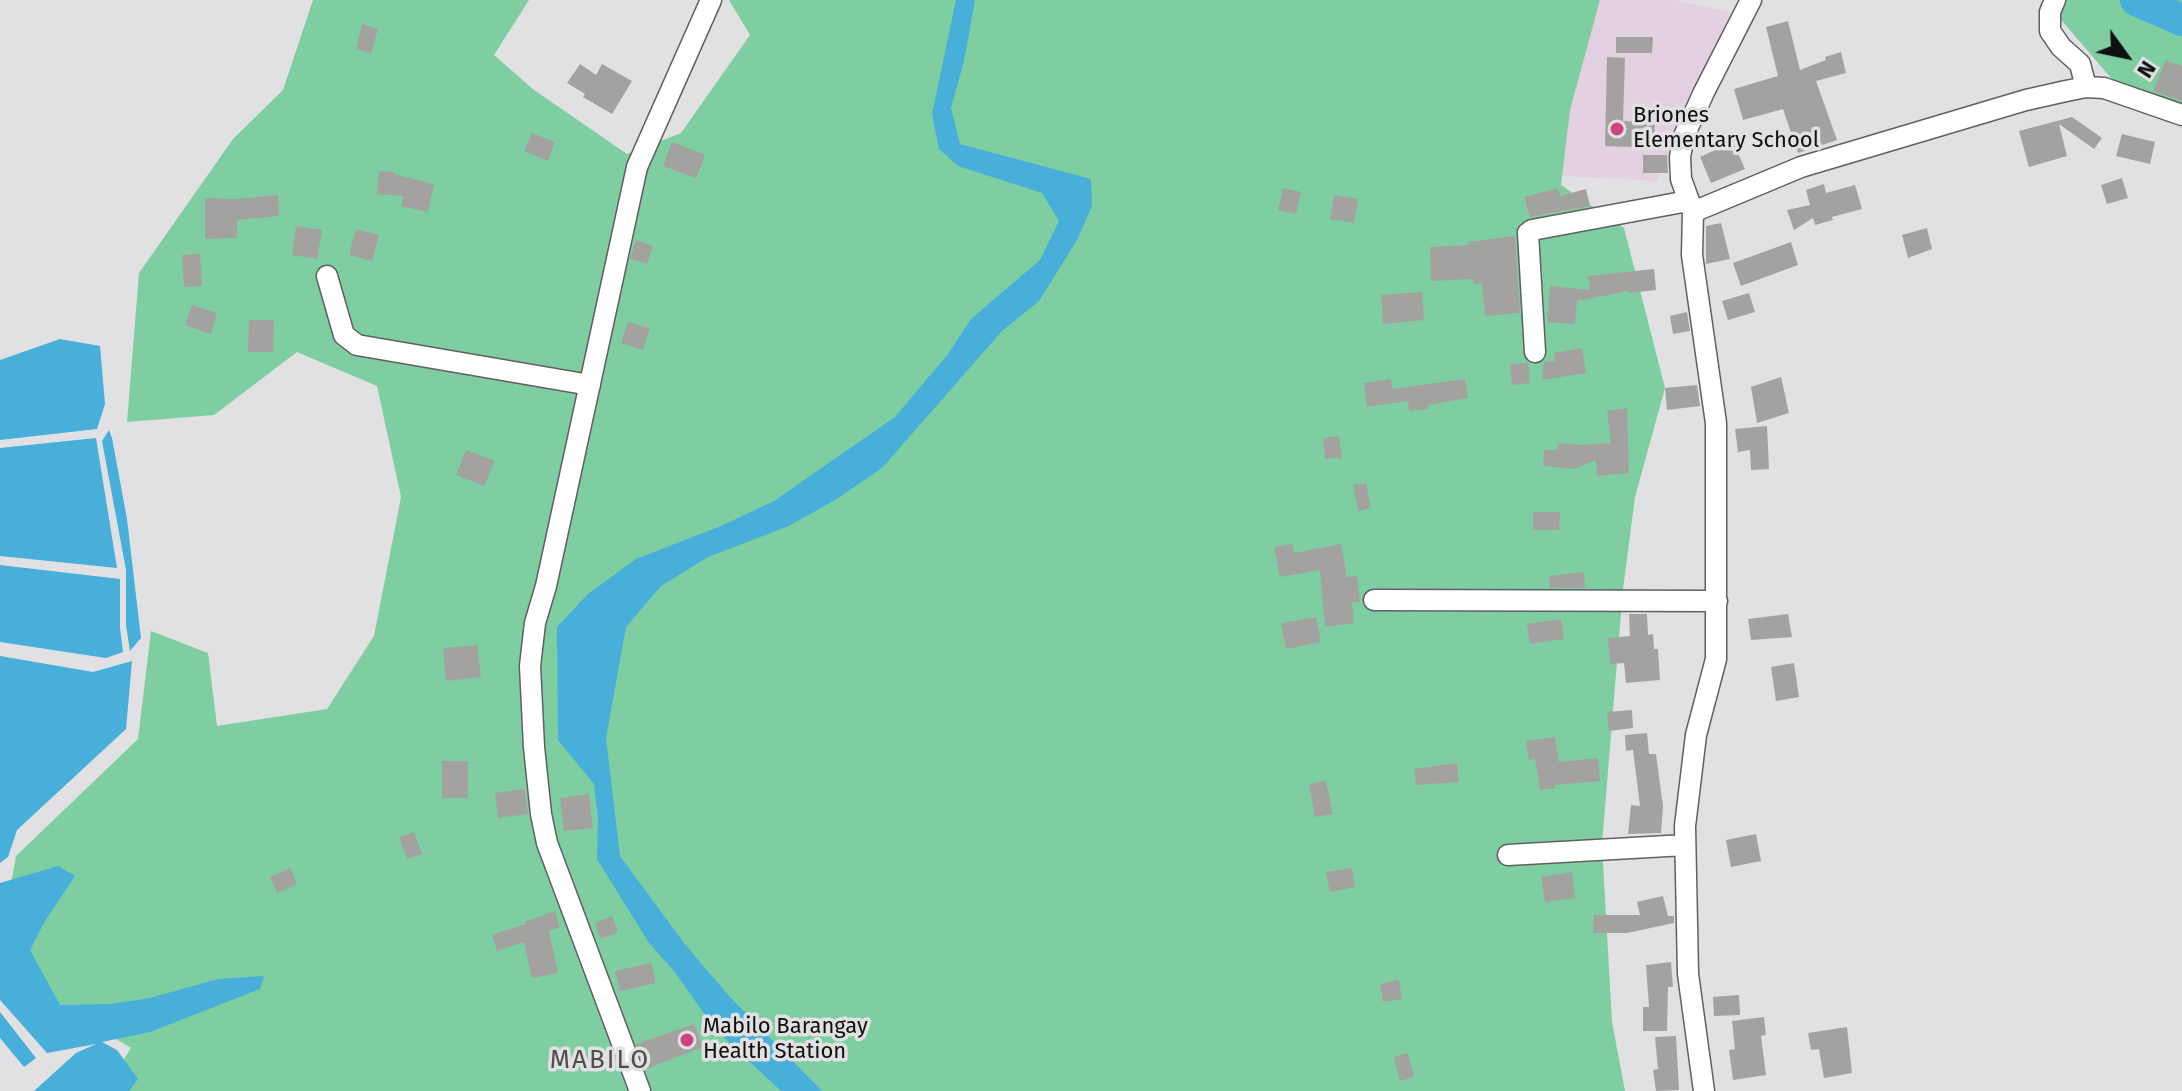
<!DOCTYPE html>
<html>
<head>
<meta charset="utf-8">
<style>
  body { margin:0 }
  #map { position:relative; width:2182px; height:1091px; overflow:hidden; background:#e1e1e3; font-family:"Fira Sans",sans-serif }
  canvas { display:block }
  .north { position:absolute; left:2086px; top:16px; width:80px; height:80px; -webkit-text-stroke:6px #e1e1e3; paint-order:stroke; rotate:123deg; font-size:22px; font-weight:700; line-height:32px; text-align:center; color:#0f0f0f }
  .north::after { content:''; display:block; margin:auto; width:28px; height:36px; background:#0f0f0f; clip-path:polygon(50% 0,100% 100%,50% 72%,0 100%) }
</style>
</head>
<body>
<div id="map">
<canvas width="2182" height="1091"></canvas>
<div class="north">N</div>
</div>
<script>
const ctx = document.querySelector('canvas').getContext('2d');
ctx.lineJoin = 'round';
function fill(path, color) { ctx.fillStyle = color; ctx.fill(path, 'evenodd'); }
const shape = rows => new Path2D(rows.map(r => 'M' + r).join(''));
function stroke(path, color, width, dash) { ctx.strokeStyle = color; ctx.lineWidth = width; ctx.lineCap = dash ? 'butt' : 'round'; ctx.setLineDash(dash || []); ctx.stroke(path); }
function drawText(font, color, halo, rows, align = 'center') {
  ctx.font = font + ' "Fira Sans",sans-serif'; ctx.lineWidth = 7; ctx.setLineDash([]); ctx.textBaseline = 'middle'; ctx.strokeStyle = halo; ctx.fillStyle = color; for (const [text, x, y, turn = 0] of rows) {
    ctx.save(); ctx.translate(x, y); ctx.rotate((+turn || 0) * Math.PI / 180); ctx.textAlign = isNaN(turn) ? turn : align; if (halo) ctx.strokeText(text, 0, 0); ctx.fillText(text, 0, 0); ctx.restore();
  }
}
fill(shape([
  [1567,0,1674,0,1730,12,1703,83,1656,181,1547,175]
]), '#e3d1e2');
fill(shape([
  [313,0,529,0,494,55,534,90,627,154,681,133,750,35,729,0,1600,0,1570,110,1561,185,1624,228,1665,388,1635,497,1623,589,1602,844,1612,1022,1625,1091,104,1091,131,1048,60,1005,1,939,16,856,138,739,151,631,208,653,217,726,327,709,374,636,401,497,377,386,297,352,214,415,127,422,139,273,233,139,283,90],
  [2044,0,2182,0,2182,121,2111,78]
]), '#7ecea1');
fill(shape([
  [956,0,975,0,964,61,951,108,960,144,1091,179,1092,206,1077,240,1039,301,1002,331,882,468,835,500,789,526,708,557,661,586,626,627,606,738,620,856,684,943,728,995,822,1091,781,1091,715,1029,674,971,649,943,597,859,598,818,594,784,558,740,557,627,588,594,636,559,721,526,774,501,895,417,948,354,971,319,1040,260,1059,221,1042,193,958,166,939,149,932,114],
  [60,339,100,346,105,404,97,429,0,440,0,360],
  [109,430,112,438,127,519,141,638,130,651,126,625,126,570,102,441],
  [96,438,117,568,0,556,0,448],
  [0,565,120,579,120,628,123,652,106,658,0,642],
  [0,656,93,672,132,661,126,729,17,830,8,857,0,863],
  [58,866,75,876,45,921,30,950,60,1005,111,1004,150,998,218,979,264,976,260,989,150,1032,102,1042,117,1050,138,1079,129,1091,34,1091,76,1053,96,1044,47,1053,0,1000,0,883],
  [0,1012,36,1058,24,1067,0,1038]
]), '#47afd9');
stroke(shape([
  [2136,0,2182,20]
]), '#47afd9', 32);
fill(shape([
  [1788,21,1800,70,1826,60,1825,57,1841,52,1846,73,1816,81,1837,140,1798,153,1783,109,1743,120,1734,89,1778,76,1766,27],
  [362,24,378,29,371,53,356,49],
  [1616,37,1653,37,1652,53,1616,53],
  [1607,57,1625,58,1623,121,1655,122,1654,148,1605,146],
  [2166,60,2182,66,2182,101,2153,91],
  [580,64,596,75,602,64,632,81,612,114,583,97,585,94,567,83],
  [2072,117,2102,138,2094,149,2059,124,2067,156,2029,167,2019,131],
  [532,133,555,142,548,161,524,151],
  [2122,134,2155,142,2150,164,2116,156],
  [672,142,705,155,696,178,663,166],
  [1733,142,1745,169,1711,183,1700,157],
  [1643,155,1667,155,1668,173,1643,173],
  [379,171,394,172,394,174,434,184,428,212,401,206,404,196,377,194],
  [2122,178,2128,198,2107,204,2101,185],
  [1824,184,1826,193,1855,185,1862,209,1832,217,1833,220,1815,225,1813,218,1794,230,1787,210,1810,205,1806,190],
  [1283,188,1301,192,1296,214,1278,210],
  [1558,188,1560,196,1586,189,1590,206,1530,217,1524,197],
  [278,195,279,216,237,220,237,238,205,239,205,198,236,199],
  [1334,195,1358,199,1354,223,1330,219],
  [1721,223,1730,259,1706,264,1706,226],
  [296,226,322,230,317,259,292,255],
  [1927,228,1932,249,1908,258,1902,235],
  [356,229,379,235,372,261,349,255],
  [1515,236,1520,313,1485,316,1482,283,1474,284,1473,279,1431,281,1430,247,1469,245,1468,242],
  [636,240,653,246,647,264,630,259],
  [1791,242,1798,265,1741,286,1733,263],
  [200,254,202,286,184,287,182,255],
  [1654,269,1656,290,1629,293,1629,291,1577,301,1575,324,1547,322,1550,286,1590,290,1588,276],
  [1422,292,1424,320,1383,324,1381,295],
  [1749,293,1755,312,1728,320,1722,301],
  [192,305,217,313,211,334,185,325],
  [1687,312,1690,331,1673,334,1670,316],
  [249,320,274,320,273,352,248,352],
  [628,322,650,328,643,350,621,343],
  [1582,348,1586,373,1542,380,1544,362,1555,361,1554,353],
  [1528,363,1530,383,1512,385,1510,364],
  [1781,377,1789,413,1757,423,1751,387],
  [1391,379,1392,389,1465,379,1468,398,1428,405,1428,409,1409,411,1408,401,1367,407,1364,383],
  [1697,385,1700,406,1667,410,1665,388],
  [1627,408,1629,473,1597,476,1596,460,1574,469,1543,466,1544,450,1557,450,1558,443,1581,445,1611,443,1607,411],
  [1767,426,1769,469,1751,470,1750,450,1738,452,1735,429],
  [1339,436,1342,458,1325,459,1323,438],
  [466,450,495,461,484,486,456,475],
  [1366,483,1371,508,1358,511,1353,485],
  [1533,512,1560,512,1559,530,1533,530],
  [1292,544,1294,553,1341,544,1347,577,1357,576,1360,602,1352,602,1354,623,1325,627,1320,570,1280,577,1274,547],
  [1584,572,1585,588,1550,588,1549,576],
  [1629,614,1647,614,1648,635,1653,634,1654,649,1658,649,1660,680,1626,683,1624,663,1610,664,1608,638,1630,636],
  [1788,614,1792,637,1751,640,1748,619],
  [1316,617,1321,642,1286,649,1281,623],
  [1561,619,1564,639,1530,644,1527,624],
  [477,645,481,677,446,681,443,648],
  [1794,663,1799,697,1776,701,1771,667],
  [1632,710,1633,728,1609,731,1607,712],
  [1647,733,1649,754,1656,754,1663,806,1661,833,1628,834,1631,805,1640,806,1633,750,1626,751,1625,735],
  [1555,737,1559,762,1598,758,1600,781,1554,785,1555,788,1540,790,1535,759,1529,760,1526,741],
  [442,761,468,761,468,798,442,798],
  [1457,763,1459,782,1416,785,1414,769],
  [1326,781,1333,814,1315,817,1309,784],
  [525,789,528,814,498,818,495,793],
  [589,794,593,828,564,831,560,798],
  [414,832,422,854,407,859,399,837],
  [1756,834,1761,861,1731,867,1726,840],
  [290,868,297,884,277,893,270,877],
  [1352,868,1355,887,1330,892,1326,872],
  [1572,872,1575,898,1545,902,1541,877],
  [1663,896,1668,916,1674,916,1674,923,1627,933,1593,933,1594,915,1640,915,1637,902],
  [555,911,560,927,549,931,558,973,532,978,524,942,497,951,492,935,526,924,525,922],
  [612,916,618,932,601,939,595,923],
  [1671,962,1673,987,1668,987,1667,1031,1643,1031,1643,1007,1649,1007,1646,965],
  [651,963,656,983,620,991,615,971],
  [1399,980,1402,999,1383,1002,1380,984],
  [1739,995,1740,1015,1714,1016,1713,997],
  [1764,1017,1766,1035,1761,1036,1766,1075,1733,1080,1729,1050,1735,1049,1732,1021],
  [694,1024,703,1047,646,1069,636,1044],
  [1847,1027,1852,1073,1824,1078,1819,1049,1811,1050,1808,1033],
  [1676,1036,1679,1090,1656,1091,1653,1070,1658,1069,1655,1037],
  [1408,1053,1414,1077,1400,1081,1394,1057]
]), '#a4a2a1');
const minor = shape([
  [2055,0,2050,12,2050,31,2061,47,2080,64,2086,87],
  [1693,212,1801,167,2026,100,2066,91,2086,87,2104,88,2182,115],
  [327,276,344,335,357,345,590,385],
  [1535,352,1528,233,1532,230,1688,201],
  [1374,600,1717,601],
  [1508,855,1685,845],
  [640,1091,547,843,541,814,534,747,530,666,535,623,546,586,637,167,711,0],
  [1704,1091,1688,974,1685,826,1696,735,1716,659,1716,423,1692,255,1693,212,1681,179,1680,157,1684,136,1704,92,1751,0]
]);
stroke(minor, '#606062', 23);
stroke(minor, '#fff', 20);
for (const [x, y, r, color] of [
  [1617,129,8,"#cb4380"],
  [687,1040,8,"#cb4380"]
]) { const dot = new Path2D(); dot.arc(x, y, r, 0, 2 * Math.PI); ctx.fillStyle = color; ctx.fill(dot); stroke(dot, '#e1e1e3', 3); }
drawText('22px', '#0f0f0f', '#e1e1e3', [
  ["Briones",1633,116],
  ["Elementary School",1633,141],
  ["Mabilo Barangay",703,1027],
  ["Health Station",703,1052]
], 'left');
ctx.letterSpacing = '2px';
drawText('26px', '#4e4e50', '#e1e1e3', [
  ["MABILO",600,1061]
]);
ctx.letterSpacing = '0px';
</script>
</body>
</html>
